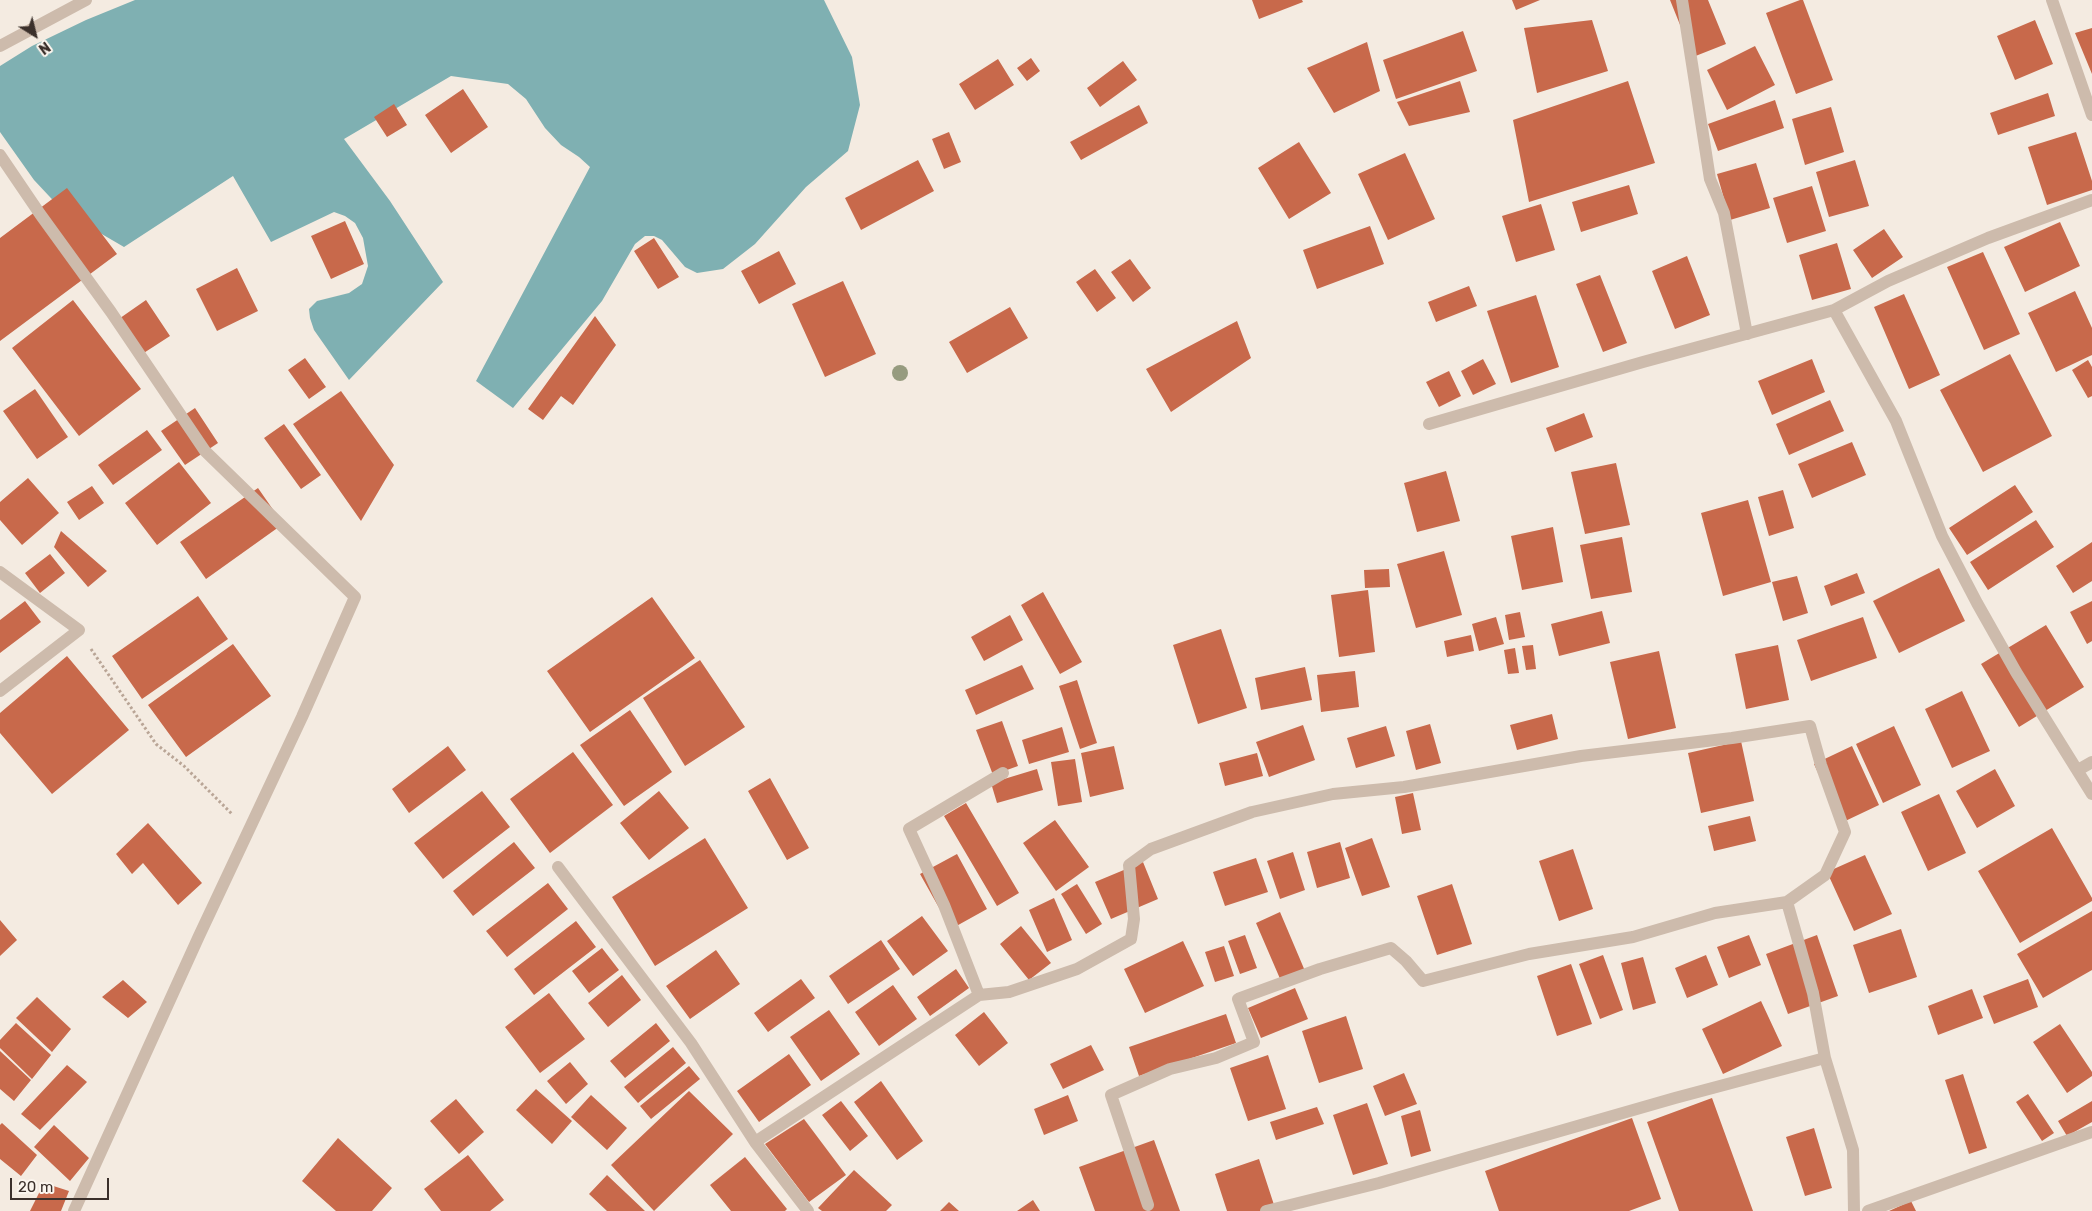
<!DOCTYPE html>
<html>
<head>
<meta charset="utf-8">
<style>
  body { margin:0 }
  #map { position:relative; width:2092px; height:1211px; overflow:hidden; background:#f4ebe1; font-family:Rubik,sans-serif }
  canvas { display:block }
  .north { position:absolute; left:10px; top:10px; width:50px; height:50px; -webkit-text-stroke:4px #fbf5ee; paint-order:stroke; rotate:144deg; font-size:14px; font-weight:700; line-height:20px; text-align:center; color:#3b302b }
  .north::after { content:''; display:block; margin:auto; width:18px; height:22px; background:#3b302b; clip-path:polygon(50% 0,100% 100%,50% 72%,0 100%) }
  .scale { position:absolute; left:10px; top:1178px; width:99px; height:22px; box-sizing:border-box; border:2px solid #3b302b; border-top:0; padding-left:6px; font-size:15px; line-height:18px; white-space:nowrap; color:#3b302b; -webkit-text-stroke:4px #fbf5ee; paint-order:stroke }
</style>
</head>
<body>
<div id="map">
<canvas width="2092" height="1211"></canvas>
<div class="north">N</div>
<div class="scale">20 m</div>
</div>
<script>
const ctx = document.querySelector('canvas').getContext('2d');
ctx.lineJoin = 'round';
function fill(path, color) { ctx.fillStyle = color; ctx.fill(path, 'evenodd'); }
const shape = rows => new Path2D(rows.map(r => 'M' + r).join(''));
function stroke(path, color, width, dash) { ctx.strokeStyle = color; ctx.lineWidth = width; ctx.lineCap = dash ? 'butt' : 'round'; ctx.setLineDash(dash || []); ctx.stroke(path); }
fill(shape([
  [135,0,824,0,852,57,860,105,848,151,806,187,755,244,723,269,697,273,685,267,662,240,654,236,645,236,635,244,602,301,513,408,476,381,590,167,579,157,561,145,545,128,526,99,508,84,451,76,344,139,390,201,443,282,349,380,314,330,310,318,309,309,317,301,349,293,362,284,368,266,363,238,355,223,345,216,334,212,271,242,233,176,124,247,64,212,34,180,0,132,0,66,32,46,86,20]
]), '#7fb0b2');
fill(shape([
  [1252,0,1302,0,1303,2,1259,19],
  [1512,0,1540,0,1516,10],
  [1670,0,1708,0,1726,44,1693,57],
  [1800,0,1803,0,1833,80,1796,94,1766,13],
  [1592,20,1608,71,1537,93,1524,28],
  [2035,20,2053,64,2015,80,1997,36],
  [2092,28,2092,74,2075,33],
  [1463,31,1477,71,1396,99,1383,60],
  [1367,42,1380,91,1334,113,1307,68],
  [1755,46,1775,85,1727,110,1707,70],
  [1031,58,1040,71,1027,81,1017,68],
  [998,59,1014,85,975,110,959,84],
  [1123,61,1137,80,1100,107,1087,88],
  [1460,81,1470,112,1409,126,1397,102],
  [1628,81,1655,163,1529,202,1513,120],
  [463,89,488,127,451,153,425,115],
  [2048,93,2055,116,1998,135,1990,113],
  [1775,100,1784,128,1718,151,1708,124],
  [394,104,407,125,387,137,374,117],
  [1139,105,1148,123,1081,160,1070,142],
  [1831,107,1844,152,1805,165,1792,119],
  [949,132,961,162,944,169,932,139],
  [2076,132,2092,181,2092,190,2047,205,2028,147],
  [1299,142,1331,193,1289,219,1258,168],
  [1405,153,1435,219,1388,240,1358,174],
  [918,160,934,191,861,230,845,198],
  [1855,160,1869,206,1829,217,1816,172],
  [1756,163,1770,208,1730,220,1717,174],
  [1629,185,1638,214,1581,232,1572,202],
  [1812,186,1826,231,1787,243,1773,198],
  [67,188,117,254,0,341,0,238],
  [1541,204,1555,250,1516,262,1502,216],
  [345,221,364,264,331,279,311,236],
  [2060,222,2080,266,2025,292,2004,247],
  [1370,226,1384,264,1317,289,1303,250],
  [1884,229,1903,257,1872,278,1853,250],
  [654,238,679,277,658,289,634,251],
  [1837,243,1851,289,1812,300,1799,255],
  [779,251,796,284,759,304,741,271],
  [1983,252,2020,334,1984,350,1947,267],
  [1687,256,1710,315,1675,329,1652,271],
  [1130,259,1151,288,1133,302,1111,272],
  [237,268,258,311,217,331,196,289],
  [1095,269,1116,298,1097,312,1076,282],
  [1600,275,1627,343,1603,352,1576,284],
  [843,281,876,354,825,377,792,304],
  [1469,286,1477,306,1436,322,1428,302],
  [2075,291,2092,328,2092,355,2056,372,2028,313],
  [1904,294,1940,375,1909,389,1874,307],
  [1536,295,1559,367,1511,383,1487,311],
  [73,300,141,389,79,436,12,348],
  [146,300,170,336,136,358,113,323],
  [1010,307,1028,338,967,373,949,342],
  [595,316,616,345,573,405,561,396,543,420,528,409],
  [1237,321,1251,358,1171,412,1146,369],
  [2010,354,2052,436,1983,472,1940,390],
  [305,358,326,387,309,399,288,370],
  [1483,359,1496,384,1473,395,1461,371],
  [1812,359,1825,392,1772,415,1758,381],
  [2088,360,2092,367,2092,396,2088,398,2072,370],
  [1449,371,1461,396,1439,407,1426,382],
  [35,389,68,437,37,459,3,411],
  [341,391,394,465,361,521,293,424],
  [1830,400,1844,431,1789,455,1776,424],
  [195,408,218,443,185,465,161,431],
  [1584,413,1593,437,1555,452,1546,428],
  [284,424,321,475,301,489,264,438],
  [147,430,162,450,113,485,98,465],
  [1852,442,1866,475,1812,498,1798,464],
  [179,462,211,503,157,545,125,503],
  [1616,463,1630,525,1585,534,1571,472],
  [1446,471,1460,521,1417,532,1404,483],
  [28,478,59,513,22,545,0,520,0,502],
  [2015,485,2033,512,1967,555,1949,528],
  [92,486,104,503,79,520,67,502],
  [258,488,283,524,206,579,180,542],
  [1783,490,1794,528,1769,536,1758,497],
  [1748,500,1771,582,1723,596,1701,513],
  [2036,520,2054,547,1988,590,1970,562],
  [1553,527,1563,582,1522,590,1511,536],
  [61,531,107,571,88,587,54,547],
  [1622,537,1632,592,1591,599,1580,545],
  [2092,542,2092,581,2073,593,2056,566],
  [1444,551,1462,615,1416,628,1397,564],
  [50,554,65,573,40,593,25,573],
  [1939,568,1965,621,1899,653,1873,601],
  [1389,569,1390,587,1365,588,1364,570],
  [1857,573,1865,593,1831,606,1824,586],
  [1797,576,1808,613,1783,621,1772,582],
  [1368,590,1375,652,1339,657,1331,595],
  [1043,592,1082,662,1060,674,1021,605],
  [198,596,228,639,142,699,112,656],
  [652,597,695,658,590,732,547,671],
  [25,601,41,622,0,653,0,620],
  [2092,601,2092,641,2087,644,2070,612],
  [1602,611,1610,643,1559,656,1551,624],
  [1520,612,1525,637,1509,640,1505,615],
  [1010,615,1023,640,984,661,971,637],
  [1496,617,1504,644,1479,651,1472,624],
  [1863,617,1877,658,1811,681,1797,640],
  [2046,625,2084,687,2019,727,1981,664],
  [1221,629,1247,708,1198,724,1173,645],
  [1471,635,1474,651,1447,657,1444,641],
  [233,644,271,696,186,757,148,705],
  [1533,645,1536,669,1526,670,1522,646],
  [1778,645,1789,700,1746,709,1735,654],
  [1515,648,1519,673,1508,674,1504,650],
  [1659,651,1676,728,1628,739,1610,662],
  [67,656,129,730,52,794,0,733,0,713],
  [700,660,745,727,685,766,643,698],
  [1022,665,1034,689,976,715,965,690],
  [1305,667,1312,700,1261,710,1255,678],
  [1355,671,1359,707,1321,712,1317,675],
  [1077,680,1097,743,1080,749,1059,686],
  [1962,691,1990,751,1952,768,1925,709],
  [630,710,672,772,624,806,580,745],
  [1552,714,1558,739,1517,750,1510,725],
  [1002,721,1018,766,993,775,976,730],
  [1430,724,1441,763,1416,770,1406,731],
  [1303,725,1315,760,1269,777,1256,742],
  [1386,726,1395,756,1356,768,1347,738],
  [1894,726,1921,785,1883,803,1856,744],
  [1062,727,1069,752,1029,764,1022,740],
  [1741,741,1754,801,1701,813,1688,753],
  [448,746,466,770,409,813,392,789],
  [1114,746,1124,789,1090,797,1081,753],
  [1852,746,1879,805,1841,823,1814,764],
  [573,752,613,805,550,853,510,799],
  [1257,753,1263,776,1225,786,1219,763],
  [1075,759,1082,802,1058,806,1051,762],
  [1037,769,1043,790,997,803,991,783],
  [1995,769,2015,806,1977,828,1956,791],
  [770,778,809,848,787,860,748,791],
  [482,791,510,827,443,879,414,843],
  [659,791,689,828,649,860,620,823],
  [1413,793,1421,830,1402,834,1395,797],
  [1939,794,1966,853,1928,871,1901,812],
  [966,803,1019,893,997,906,944,816],
  [1750,816,1756,841,1714,851,1708,826],
  [1055,820,1089,867,1056,891,1023,843],
  [148,823,202,883,178,905,143,863,132,874,116,854],
  [2052,828,2092,898,2092,901,2020,943,1978,871],
  [705,838,748,908,655,966,612,897],
  [1372,838,1390,887,1362,896,1345,848],
  [514,842,535,868,473,916,453,891],
  [1340,842,1350,878,1317,888,1307,852],
  [1573,849,1593,909,1559,921,1539,861],
  [1293,852,1305,890,1280,899,1267,861],
  [957,854,987,909,951,929,920,874],
  [1865,855,1892,914,1854,931,1827,872],
  [1256,858,1268,892,1225,906,1213,872],
  [1143,862,1158,899,1111,919,1095,882],
  [548,883,568,909,507,957,486,931],
  [1077,884,1102,924,1086,934,1061,894],
  [1452,884,1472,944,1437,955,1417,896],
  [1054,898,1072,940,1047,952,1029,910],
  [2092,911,2092,970,2043,998,2017,954],
  [1280,912,1305,971,1281,981,1256,923],
  [922,916,948,951,913,976,887,941],
  [0,920,17,940,0,956],
  [576,921,596,947,534,995,514,969],
  [1021,926,1051,963,1029,980,1000,944],
  [1901,929,1917,977,1869,993,1853,945],
  [1245,935,1257,968,1240,974,1228,941],
  [1749,935,1761,965,1729,978,1717,947],
  [1817,935,1838,996,1788,1014,1766,954],
  [881,940,900,969,848,1004,829,976],
  [1183,941,1204,986,1145,1013,1124,969],
  [1224,946,1234,976,1215,982,1205,952],
  [602,948,619,970,589,993,572,971],
  [716,950,740,984,690,1019,666,986],
  [1603,955,1623,1010,1600,1019,1579,964],
  [1706,955,1718,985,1687,998,1675,968],
  [1643,957,1656,1003,1633,1010,1621,963],
  [1571,964,1592,1024,1557,1036,1537,976],
  [956,969,969,988,930,1016,917,997],
  [622,975,641,1000,608,1027,588,1003],
  [801,979,815,998,768,1032,754,1013],
  [2028,979,2038,1007,1994,1024,1983,996],
  [123,980,147,1002,128,1018,102,997],
  [893,985,917,1019,879,1046,855,1012],
  [1295,988,1308,1019,1261,1038,1248,1008],
  [1972,989,1983,1018,1938,1035,1928,1006],
  [549,993,585,1039,540,1073,505,1027],
  [37,997,71,1029,52,1052,16,1018],
  [1761,1001,1782,1046,1723,1074,1702,1029],
  [829,1010,860,1054,821,1081,790,1037],
  [984,1012,1008,1043,979,1066,955,1035],
  [1226,1014,1236,1043,1139,1076,1129,1047],
  [1346,1016,1363,1069,1319,1083,1302,1031],
  [16,1023,51,1055,32,1079,0,1048,0,1040],
  [656,1023,670,1041,625,1078,610,1061],
  [2060,1024,2092,1072,2092,1076,2067,1093,2033,1042],
  [1091,1045,1104,1070,1063,1089,1050,1064],
  [673,1047,686,1063,638,1103,624,1087],
  [0,1051,31,1080,14,1101,0,1089],
  [789,1054,811,1085,759,1122,737,1091],
  [1268,1055,1286,1109,1248,1121,1230,1068],
  [570,1062,588,1084,566,1104,547,1081],
  [67,1065,87,1082,40,1130,21,1114],
  [689,1066,700,1079,651,1119,640,1106],
  [1404,1073,1417,1104,1385,1116,1373,1086],
  [1963,1074,1987,1148,1969,1154,1945,1080],
  [881,1081,923,1141,897,1160,854,1102],
  [536,1089,572,1121,552,1144,516,1110],
  [689,1091,733,1134,654,1211,611,1165],
  [2028,1094,2054,1133,2042,1141,2016,1102],
  [591,1095,627,1128,607,1150,571,1117],
  [1068,1095,1078,1121,1044,1135,1034,1109],
  [1712,1098,1753,1211,1679,1211,1647,1122],
  [456,1099,484,1132,459,1154,430,1121],
  [841,1101,868,1136,850,1151,822,1115],
  [2092,1101,2092,1122,2067,1136,2058,1121],
  [1367,1103,1388,1164,1353,1175,1333,1115],
  [1317,1107,1324,1124,1276,1140,1270,1122],
  [1420,1110,1431,1151,1411,1157,1401,1116],
  [1632,1118,1661,1199,1629,1211,1499,1211,1485,1171],
  [804,1119,846,1175,809,1202,765,1144],
  [2,1123,37,1155,21,1176,0,1159,0,1125],
  [54,1125,89,1158,70,1181,34,1147],
  [1814,1128,1832,1188,1805,1196,1786,1137],
  [338,1138,392,1188,372,1211,336,1211,302,1181],
  [1154,1140,1180,1211,1095,1211,1079,1167],
  [468,1155,504,1200,490,1211,441,1211,424,1189],
  [745,1157,787,1209,785,1211,731,1211,710,1185],
  [1259,1159,1276,1211,1227,1211,1215,1174],
  [854,1170,892,1205,886,1211,822,1211,818,1208],
  [607,1175,645,1211,607,1211,589,1194],
  [44,1183,69,1191,61,1211,30,1211],
  [1033,1200,1040,1211,1017,1211],
  [1911,1201,1916,1211,1889,1211],
  [949,1202,959,1211,940,1211]
]), '#c8694b');
stroke(shape([
  [91,649,156,744,184,766,232,814]
]), '#b9a596', 3, [2.5, 2.5]);
stroke(shape([
  [1682,0,1710,179,1724,213,1747,334],
  [2052,0,2092,115],
  [0,46,86,0],
  [0,155,40,214,111,312,205,451,355,597,302,717,199,936,74,1211],
  [2092,200,1988,238,1888,281,1834,310,1896,421,1942,536,1977,603,2016,672,2092,794],
  [1429,424,1643,362,1834,310],
  [0,572,79,630,0,691],
  [2078,770,2092,762],
  [1003,773,909,829,944,905,979,995,1009,992,1077,969,1131,939,1134,919,1129,865,1151,849,1252,812,1333,794,1404,787,1581,756,1732,738,1810,726,1821,765,1845,832,1825,875,1787,902,1813,993,1825,1058,1853,1150,1854,1211],
  [558,867,691,1043,755,1142],
  [1148,1205,1111,1095,1170,1069,1216,1058,1254,1042,1238,999,1320,969,1391,948,1406,961,1423,981,1529,954,1633,937,1715,913,1787,902],
  [808,1211,755,1142,979,995],
  [1266,1211,1379,1183,1675,1098,1825,1058],
  [1868,1211,2092,1132]
]), '#cdbbac', 12);
ctx.fillStyle = '#969b7f';
for (const [x, y] of [
  [900,373]
]) { ctx.beginPath(); ctx.arc(x, y, 8, 0, 2 * Math.PI); ctx.fill(); }
</script>
</body>
</html>
